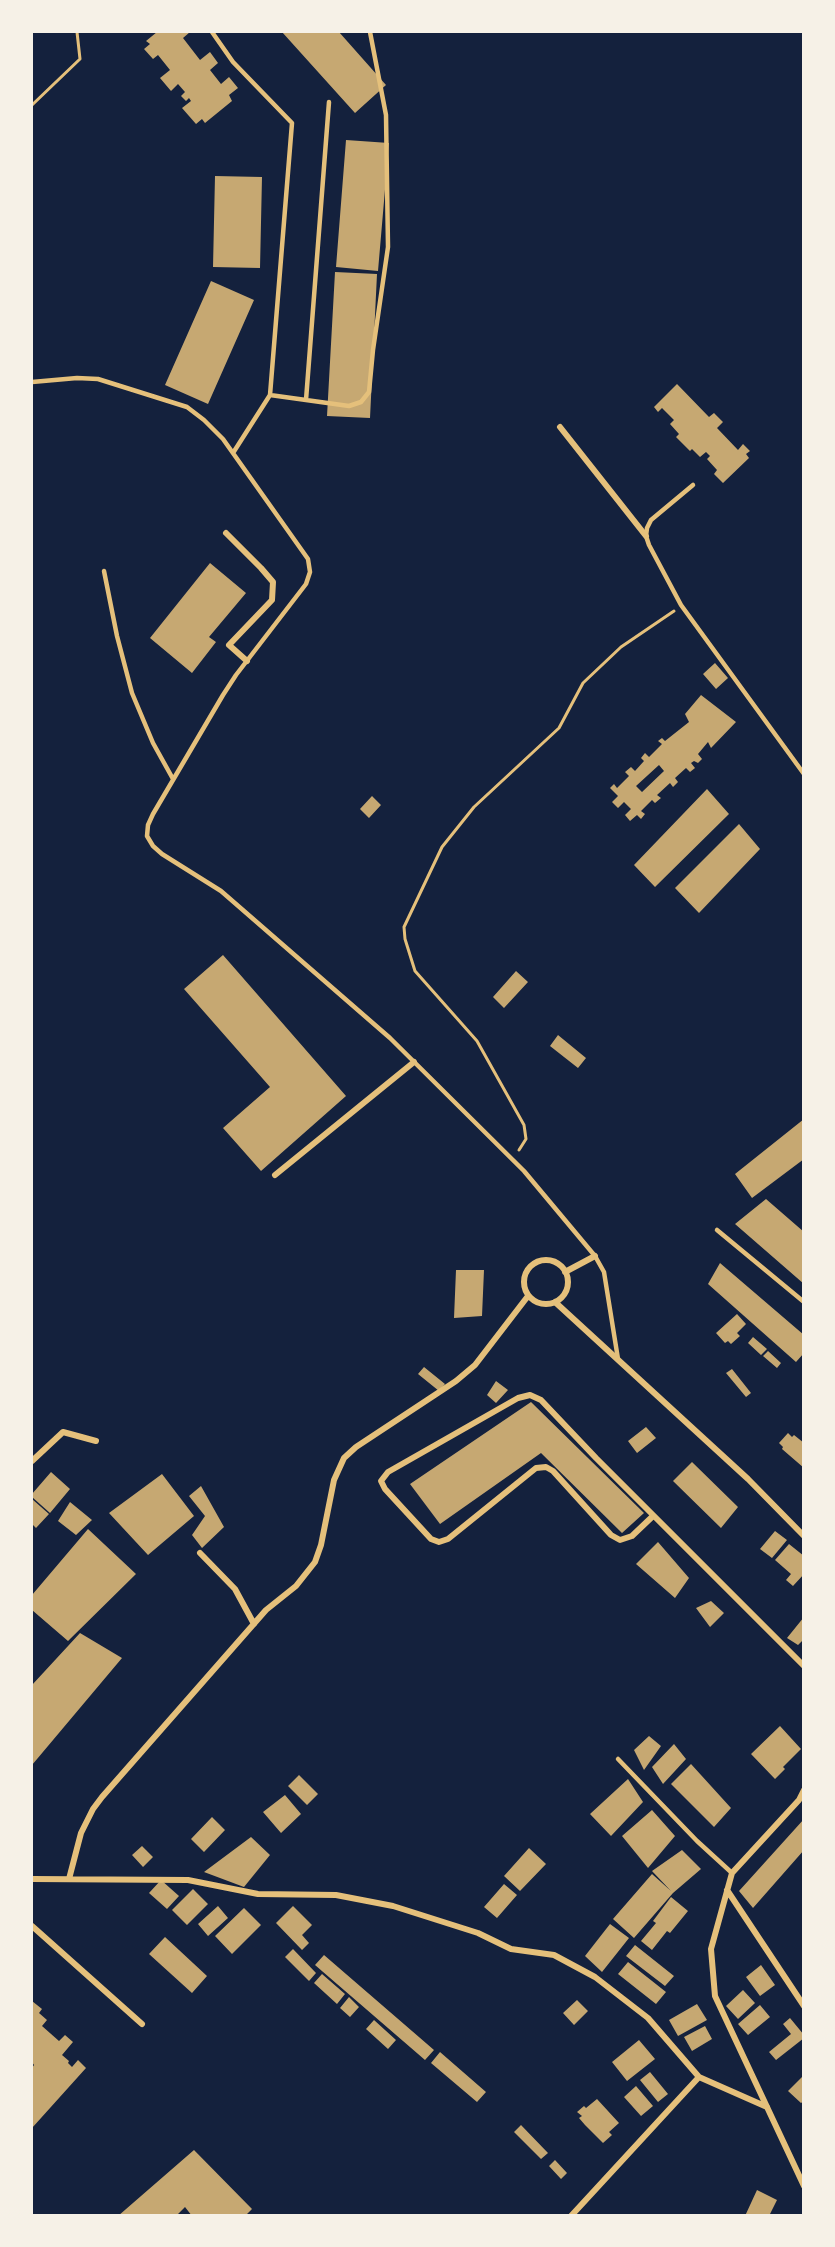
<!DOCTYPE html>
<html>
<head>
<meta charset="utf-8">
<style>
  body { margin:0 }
  #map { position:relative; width:835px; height:2247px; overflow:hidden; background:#14213d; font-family:"Source Serif 4",serif }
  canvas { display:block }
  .frame { position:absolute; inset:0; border:33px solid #f6f1e7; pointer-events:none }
</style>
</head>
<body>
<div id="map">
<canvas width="835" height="2247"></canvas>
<div class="frame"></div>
</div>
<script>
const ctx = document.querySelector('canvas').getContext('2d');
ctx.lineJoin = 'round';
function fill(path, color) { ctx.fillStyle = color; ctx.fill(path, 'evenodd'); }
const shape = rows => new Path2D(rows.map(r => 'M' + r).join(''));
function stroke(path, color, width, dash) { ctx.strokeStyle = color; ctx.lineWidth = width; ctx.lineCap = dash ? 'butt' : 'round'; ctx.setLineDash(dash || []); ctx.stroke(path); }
fill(shape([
  [157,32,190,32,183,38,200,60,210,52,218,63,210,70,221,84,229,77,238,88,229,95,232,101,205,123,202,119,196,124,182,108,191,101,189,98,186,101,181,96,185,92,178,84,171,91,160,78,170,70,158,55,153,59,144,49,150,44,146,41],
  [282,32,339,32,386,85,355,113],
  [346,140,389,143,378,271,336,267],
  [215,176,262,177,260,268,213,267],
  [335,272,377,274,370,418,327,416],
  [211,281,254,300,208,404,165,385],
  [677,384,709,417,714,413,723,422,717,428,738,450,743,444,750,451,746,454,749,458,723,483,714,474,717,470,707,459,710,456,706,452,700,457,692,449,690,451,676,437,679,434,670,424,674,420,662,408,658,412,654,407],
  [210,563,246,593,209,637,216,642,192,673,150,638],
  [715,663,728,678,716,689,703,674],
  [701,695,736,722,711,748,708,742,698,754,702,759,698,763,694,761,691,763,695,768,690,772,686,768,675,778,678,782,673,787,670,783,657,795,661,798,655,803,652,800,641,811,645,814,641,819,637,815,630,821,625,815,631,809,624,802,618,808,612,802,618,796,610,788,614,784,617,788,629,776,625,772,631,767,635,771,644,761,641,758,645,753,649,757,662,744,658,741,662,738,665,741,689,722,685,714],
  [659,765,664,771,642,792,636,786],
  [707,789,729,814,655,887,634,865],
  [372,796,381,805,369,818,360,809],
  [739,824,760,849,699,913,675,888],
  [223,955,346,1096,261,1171,223,1128,270,1087,184,989],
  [516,971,528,982,504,1008,493,997],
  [558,1035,586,1058,578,1068,550,1046],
  [804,1119,804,1159,752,1198,735,1174],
  [766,1199,804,1232,804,1284,735,1224],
  [720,1263,804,1335,804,1353,796,1362,708,1284],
  [456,1270,484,1270,482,1316,454,1318],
  [737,1314,746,1324,737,1333,740,1336,731,1344,728,1341,725,1343,716,1333],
  [753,1337,767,1349,761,1355,748,1343],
  [768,1351,781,1363,777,1368,763,1356],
  [424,1367,445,1384,439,1391,418,1374],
  [732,1369,751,1393,746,1397,726,1373],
  [496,1381,508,1390,496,1403,487,1395],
  [531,1402,644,1513,622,1533,541,1453,440,1524,410,1484],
  [646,1427,656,1438,637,1453,628,1441],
  [788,1433,792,1437,794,1435,804,1443,804,1468,782,1449,783,1447,779,1443],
  [692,1462,738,1507,721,1528,673,1481],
  [51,1472,70,1489,50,1513,32,1497,32,1494],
  [162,1474,194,1516,148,1555,109,1513],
  [201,1486,224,1527,202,1548,192,1535,205,1516,189,1496],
  [32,1499,49,1514,36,1528,32,1524],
  [70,1502,92,1520,76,1535,58,1521],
  [88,1529,136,1574,68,1641,32,1610,32,1595],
  [775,1531,787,1540,772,1558,760,1549],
  [658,1542,689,1578,675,1598,636,1564],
  [789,1544,804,1556,804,1574,793,1586,786,1580,791,1574,775,1560],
  [711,1601,724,1613,710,1627,696,1608],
  [804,1617,804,1639,798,1645,787,1638],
  [80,1633,122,1658,32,1765,32,1685],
  [780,1726,801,1749,783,1767,785,1769,775,1779,751,1754],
  [649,1736,661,1746,644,1770,634,1750],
  [674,1744,686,1759,663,1784,652,1767],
  [691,1764,731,1808,714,1827,671,1784],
  [299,1775,318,1794,307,1805,288,1786],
  [628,1779,643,1802,611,1836,590,1814],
  [285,1795,301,1814,281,1833,263,1812],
  [652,1810,675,1836,648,1868,622,1836],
  [212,1817,225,1830,204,1852,191,1839],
  [804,1819,804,1850,753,1908,739,1891],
  [251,1837,270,1855,244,1887,204,1872],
  [142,1846,153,1857,143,1867,132,1855],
  [529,1848,546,1864,520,1891,504,1876],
  [682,1850,701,1869,673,1893,634,1938,613,1919,652,1874,671,1891,652,1871],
  [161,1880,179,1896,167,1909,149,1893],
  [504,1884,517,1895,497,1918,484,1907],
  [193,1889,208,1904,187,1925,172,1910],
  [671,1897,688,1911,670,1933,667,1931,652,1950,641,1941,656,1923,653,1921],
  [218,1906,228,1918,208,1936,198,1924],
  [293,1906,312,1925,302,1935,309,1943,302,1950,276,1923],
  [244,1908,261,1925,232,1954,215,1936],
  [610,1924,629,1938,602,1972,585,1956],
  [165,1937,207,1976,192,1993,149,1954],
  [635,1945,674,1976,665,1986,626,1956],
  [293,1949,316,1973,309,1981,285,1957],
  [324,1955,434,2050,425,2060,315,1965],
  [628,1962,666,1992,656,2004,618,1974],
  [761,1965,775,1985,760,1996,746,1977],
  [322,1974,345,1994,337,2004,314,1983],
  [743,1990,755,2003,738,2019,726,2006],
  [349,1997,359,2007,350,2017,340,2008],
  [577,2000,588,2011,574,2025,563,2013],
  [32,2001,42,2009,39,2013,47,2020,42,2026,59,2041,65,2035,73,2042,62,2055,69,2061,68,2063,72,2067,78,2060,86,2068,32,2128,32,2068,34,2065,32,2062],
  [697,2004,707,2020,678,2036,669,2020],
  [760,2005,770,2017,748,2035,738,2024],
  [790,2018,804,2035,804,2038,776,2060,769,2052,791,2034,783,2024],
  [374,2020,396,2040,388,2049,366,2029],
  [705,2026,712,2039,692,2051,684,2037],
  [639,2040,655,2059,627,2081,612,2062],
  [440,2052,486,2092,477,2102,431,2063],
  [650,2072,668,2094,658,2102,640,2080],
  [804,2075,804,2101,801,2103,788,2091],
  [636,2086,653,2106,641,2116,624,2097],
  [597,2099,619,2123,609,2132,612,2135,603,2143,585,2125,579,2118,582,2116,577,2112,584,2106,586,2108],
  [521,2125,548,2153,541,2159,514,2132],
  [194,2150,252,2209,245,2216,192,2216,185,2207,176,2216,118,2216],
  [555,2160,567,2173,561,2179,549,2166],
  [757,2190,777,2200,769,2216,745,2216]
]), '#c6a872');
stroke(shape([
  [32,105,80,59,77,32],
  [519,1150,526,1139,524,1125,477,1041,415,971,405,939,404,927,442,847,474,807,559,728,583,683,621,647,674,611]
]), '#e5c07b', 3);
stroke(shape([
  [212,32,233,62,292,123,270,395,233,453],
  [32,382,77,378,98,379,187,407,204,420,223,439,308,559,310,572,306,584,236,675,223,695,153,814,148,825,147,836,153,846,162,854,221,891,390,1038,524,1171,595,1256,604,1272,618,1359],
  [270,395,349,406,361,402,369,392,373,350,388,247,386,115,370,32],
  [306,400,329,102],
  [693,485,651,520,647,528,646,536,649,545,681,605,804,774],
  [104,571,117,636,132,693,153,743,173,779],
  [717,1230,804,1302],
  [618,1759,697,1841,732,1873]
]), '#e5c07b', 4.5);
stroke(shape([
  [560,427,646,536],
  [226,533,261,568,273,582,272,600,229,645,247,661],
  [275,1175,414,1062],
  '524 1282a22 22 0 1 1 44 0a22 22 0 1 1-44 0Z',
  [565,1272,595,1256],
  [555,1302,748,1479,804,1536],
  [32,1461,63,1432,96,1441],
  [653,1516,632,1536,620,1540,611,1535,553,1471,546,1467,536,1468,448,1539,439,1542,431,1539,385,1489,381,1481,388,1472,518,1398,530,1395,541,1400,596,1458,804,1666],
  [200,1553,235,1589,254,1624],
  [804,1790,799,1800,732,1873,711,1949,715,1996,804,2186],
  [32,1879,188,1880,258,1894,336,1895,393,1906,478,1933,511,1949,554,1955,595,1977,648,2018,699,2077,767,2107],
  [69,1879,81,1833,93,1809,102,1797,266,1610,296,1586,315,1562,321,1545,334,1480,344,1458,356,1447,456,1381,475,1365,528,1296],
  [727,1890,804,2006],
  [32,1926,142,2024],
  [571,2216,699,2077]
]), '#e5c07b', 6);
</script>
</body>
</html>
